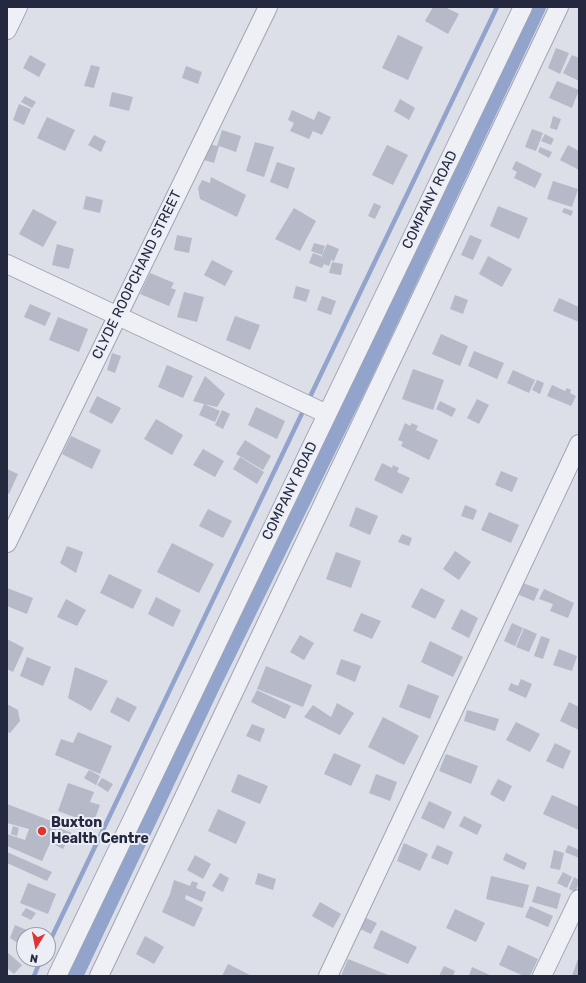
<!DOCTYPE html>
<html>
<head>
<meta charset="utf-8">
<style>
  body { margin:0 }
  #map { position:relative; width:586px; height:983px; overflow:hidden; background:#dcdee8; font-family:Rubik,sans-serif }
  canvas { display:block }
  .frame { position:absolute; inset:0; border:8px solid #242940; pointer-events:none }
  .north { position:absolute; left:16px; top:927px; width:40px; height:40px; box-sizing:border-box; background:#ebeef5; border:1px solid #9b9fad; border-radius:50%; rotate:190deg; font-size:11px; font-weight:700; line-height:16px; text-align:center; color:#242940 }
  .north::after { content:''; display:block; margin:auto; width:14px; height:18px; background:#dd3531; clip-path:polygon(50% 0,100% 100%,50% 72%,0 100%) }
</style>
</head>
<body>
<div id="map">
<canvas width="586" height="983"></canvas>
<div class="frame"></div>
<div class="north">N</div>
</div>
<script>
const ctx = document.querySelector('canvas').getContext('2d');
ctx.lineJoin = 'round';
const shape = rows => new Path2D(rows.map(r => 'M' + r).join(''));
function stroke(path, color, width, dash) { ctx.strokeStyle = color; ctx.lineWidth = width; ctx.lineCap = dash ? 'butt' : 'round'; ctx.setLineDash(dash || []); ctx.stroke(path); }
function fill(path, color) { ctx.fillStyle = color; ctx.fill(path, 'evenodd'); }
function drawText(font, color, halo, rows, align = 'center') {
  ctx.font = font + ' Rubik,sans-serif'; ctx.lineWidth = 4; ctx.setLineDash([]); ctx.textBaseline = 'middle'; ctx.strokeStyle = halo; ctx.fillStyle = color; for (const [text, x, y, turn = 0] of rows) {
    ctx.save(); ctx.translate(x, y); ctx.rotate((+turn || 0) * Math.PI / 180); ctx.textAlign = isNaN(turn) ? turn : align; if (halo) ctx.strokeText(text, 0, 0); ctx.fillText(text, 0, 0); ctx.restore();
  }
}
stroke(shape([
  [308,401,497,7],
  [48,945,305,407],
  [34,976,41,959]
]), '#92a4cc', 4.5);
stroke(shape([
  [75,976,211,688,362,380,538,7]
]), '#92a4cc', 16);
fill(shape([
  [433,7,445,7,459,14,448,34,425,21],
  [398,35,423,47,408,80,382,68],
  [556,48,569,53,560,74,548,68],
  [30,55,46,64,39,77,23,68],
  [572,55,579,58,579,81,563,73],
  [91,65,100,67,94,88,84,86],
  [186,66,202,72,198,84,182,78],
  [557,81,579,90,572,108,549,98],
  [112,92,133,97,129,111,109,106],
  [25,96,36,102,32,108,21,102],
  [400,99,415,108,409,120,394,111],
  [19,104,31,109,24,125,13,120],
  [292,110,314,120,318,111,331,117,322,135,313,131,309,139,290,131,294,123,288,120],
  [553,116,561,119,557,130,550,128],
  [47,117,75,130,65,151,37,138],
  [532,129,543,133,536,151,525,147],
  [222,130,241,136,236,152,219,146,214,163,204,160,209,144,217,146],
  [545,134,554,139,551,145,541,141],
  [94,135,106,141,101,152,88,145],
  [255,142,274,147,264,177,246,171],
  [387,145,408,155,393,185,372,175],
  [568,145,579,151,579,170,560,160],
  [540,147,552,152,549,158,538,152],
  [516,161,542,174,535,188,514,178,517,172,512,169],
  [277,162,295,168,288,189,270,182],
  [211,177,246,195,237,217,200,199,198,188,202,180,210,183],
  [553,181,578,189,572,207,547,199],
  [86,196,103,200,100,213,83,209],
  [374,203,381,206,375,219,368,216],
  [498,206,528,218,519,239,490,226],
  [294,208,316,221,300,251,275,239],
  [564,208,573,211,571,216,562,212],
  [33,209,57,222,43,247,19,234],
  [177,235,192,238,189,253,174,250],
  [470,235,482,240,473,260,461,255],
  [314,243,325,246,322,255,311,251],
  [57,244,74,249,69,269,52,265],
  [327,244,339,249,334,261,332,261,332,258,329,266,324,264,322,268,309,263,313,253,321,256,321,258],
  [488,256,512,269,502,287,479,274],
  [212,260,233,271,225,286,204,275],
  [332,262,343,264,341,275,329,273],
  [150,273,174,283,171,288,176,290,169,306,140,294],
  [296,286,310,290,306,302,293,298],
  [184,292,204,297,197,322,177,317],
  [455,295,468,300,463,314,450,309],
  [322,296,336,301,331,315,317,310],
  [559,298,579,307,579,322,553,311],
  [30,304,51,313,45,326,24,317],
  [235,316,260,325,250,350,226,340],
  [58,317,88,329,79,352,49,340],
  [441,334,468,346,460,366,432,354],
  [474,351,504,363,497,379,468,366],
  [112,353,121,356,115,373,107,370],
  [167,365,193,376,183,398,158,387],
  [413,369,444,380,433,410,402,399],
  [513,370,535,380,529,393,507,383],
  [205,376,225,394,217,407,204,404,220,411,215,422,199,415,204,404,193,401],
  [537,380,544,383,540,394,532,390],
  [552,385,565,391,567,388,571,390,570,393,576,396,571,406,547,396],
  [97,396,121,408,112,424,89,412],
  [477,399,489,405,479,424,467,418],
  [440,401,456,409,452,417,436,409],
  [256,407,285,421,277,439,248,425],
  [222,410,230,414,223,429,215,425],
  [156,419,183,435,172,455,144,439],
  [405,423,410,426,412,423,418,426,416,430,438,440,429,460,401,446,403,442,398,440],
  [71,436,101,450,92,469,62,454],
  [245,440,271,456,263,470,236,454],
  [203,449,224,461,215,477,193,465],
  [240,457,264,472,257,484,233,469],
  [382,463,392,468,393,465,399,468,397,472,410,478,402,494,374,480],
  [7,469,18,474,9,494,7,493],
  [501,471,518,478,512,492,495,485],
  [465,505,477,510,473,520,461,516],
  [356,507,378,516,370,535,349,526],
  [208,509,232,521,223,538,199,526],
  [489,512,519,525,511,543,481,530],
  [402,534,412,538,409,546,398,542],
  [172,543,214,564,199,593,157,572],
  [67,546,83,552,76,573,60,563],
  [455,551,471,562,459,580,443,569],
  [336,552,361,561,351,588,326,579],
  [109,574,142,590,133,609,100,593],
  [523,583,539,589,534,601,519,595],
  [7,588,33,598,27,614,7,606],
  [421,588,445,600,435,619,411,607],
  [544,589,574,603,568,618,550,611,553,604,539,599],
  [156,597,181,610,173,627,148,614],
  [66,599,86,610,77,626,57,617],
  [461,609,478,618,469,638,451,629],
  [361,613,381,621,372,639,353,631],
  [512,623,523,628,515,646,504,641],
  [524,628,537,634,529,652,516,647],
  [300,635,314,643,304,660,290,652],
  [541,636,550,639,543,659,534,656],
  [7,639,24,648,13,672,7,669],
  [430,641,463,657,453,677,421,662],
  [559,649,577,656,572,671,553,665],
  [27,657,51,667,43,686,20,676],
  [341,659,361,666,355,682,336,674],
  [266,666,312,685,303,707,257,689],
  [75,667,108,681,91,711,68,698],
  [521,679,532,684,526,698,508,690,511,683,518,686],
  [408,684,439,696,430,719,399,707],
  [257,690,291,706,285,719,251,702],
  [117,697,137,707,129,722,110,712],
  [569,702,579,707,579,730,560,721],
  [337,703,354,713,340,735,304,717,313,705,331,717],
  [7,704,18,710,20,721,10,733,7,732],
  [467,710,499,719,495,731,464,721],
  [383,717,419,736,404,765,368,747],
  [516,722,540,734,530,752,506,740],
  [252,724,265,729,260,742,246,736],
  [78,732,112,746,100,774,55,755,61,739,73,743],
  [555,743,571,751,563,769,546,761],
  [334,753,361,765,351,786,324,774],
  [446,754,478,766,471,784,439,771],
  [89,770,100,776,96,785,84,778],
  [238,774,268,786,260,804,231,792],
  [376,774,397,782,390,801,369,793],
  [102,778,113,784,108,792,97,785],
  [498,779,512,786,504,802,490,794],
  [68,783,94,792,90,802,100,805,93,824,58,811],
  [552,795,579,807,579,830,543,814],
  [429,801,452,812,444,829,421,818],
  [7,804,59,824,42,861,7,846,7,834,25,840,29,829,7,823],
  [218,809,246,822,236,844,208,831],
  [464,816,482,825,477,835,459,826],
  [13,826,19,828,17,836,11,834],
  [59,828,72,833,63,849,51,843],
  [404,843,428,854,420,871,397,861],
  [437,845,453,852,448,865,431,858],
  [568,845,579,850,579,858,565,852],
  [554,850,564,853,560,870,550,868],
  [7,852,52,872,47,881,7,863],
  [506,853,527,863,524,870,503,860],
  [195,855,211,864,203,879,187,870],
  [563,872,572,877,567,888,557,883],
  [220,873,229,878,223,892,212,886],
  [258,873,276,879,273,890,255,884],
  [491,876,529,885,523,908,486,899],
  [574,877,579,880,579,883,575,892,569,889],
  [174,880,190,886,192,881,198,883,196,888,206,892,202,902,186,895,185,899,203,908,194,927,162,912,170,894],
  [28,883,56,894,48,914,20,903],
  [537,886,561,894,557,909,532,902],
  [320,902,341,914,333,928,312,916],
  [530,906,553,916,548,927,525,917],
  [26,908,36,913,31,920,21,915],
  [455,909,485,923,476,942,446,928],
  [364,917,377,923,371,934,358,928],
  [15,925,38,935,24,935,24,947,10,938],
  [381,930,417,947,408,964,373,948],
  [145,936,164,947,154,964,136,954],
  [508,945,538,959,530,976,524,976,499,965],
  [8,953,22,965,14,974,7,968,7,955],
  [579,956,579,976,572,976],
  [348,959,388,975,387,976,341,976],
  [228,964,252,976,222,976],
  [444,966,455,971,453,976,439,976],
  [472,967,492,976,469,976]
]), '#b5b9c8');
const minor = shape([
  [7,30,18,7],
  [7,264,327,414],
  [7,543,268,7],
  [57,976,523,7],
  [99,976,559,7],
  [328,976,579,444],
  [542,976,579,899]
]);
stroke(minor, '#a1a4b2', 20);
stroke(minor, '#eff0f6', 18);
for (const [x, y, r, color] of [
  [42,831,5,"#dd3531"]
]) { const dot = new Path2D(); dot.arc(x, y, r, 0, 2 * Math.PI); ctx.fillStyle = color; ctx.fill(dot); stroke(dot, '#ebeef5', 1.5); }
drawText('14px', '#242940', '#ebeef5', [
  ["COMPANY ROAD",430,200,-64],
  ["CLYDE ROOPCHAND STREET",137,275,-64],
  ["COMPANY ROAD",290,491,-64]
]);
drawText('bold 14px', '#242940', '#ebeef5', [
  ["Buxton",51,823],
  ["Health Centre",51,839]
], 'left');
</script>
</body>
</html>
